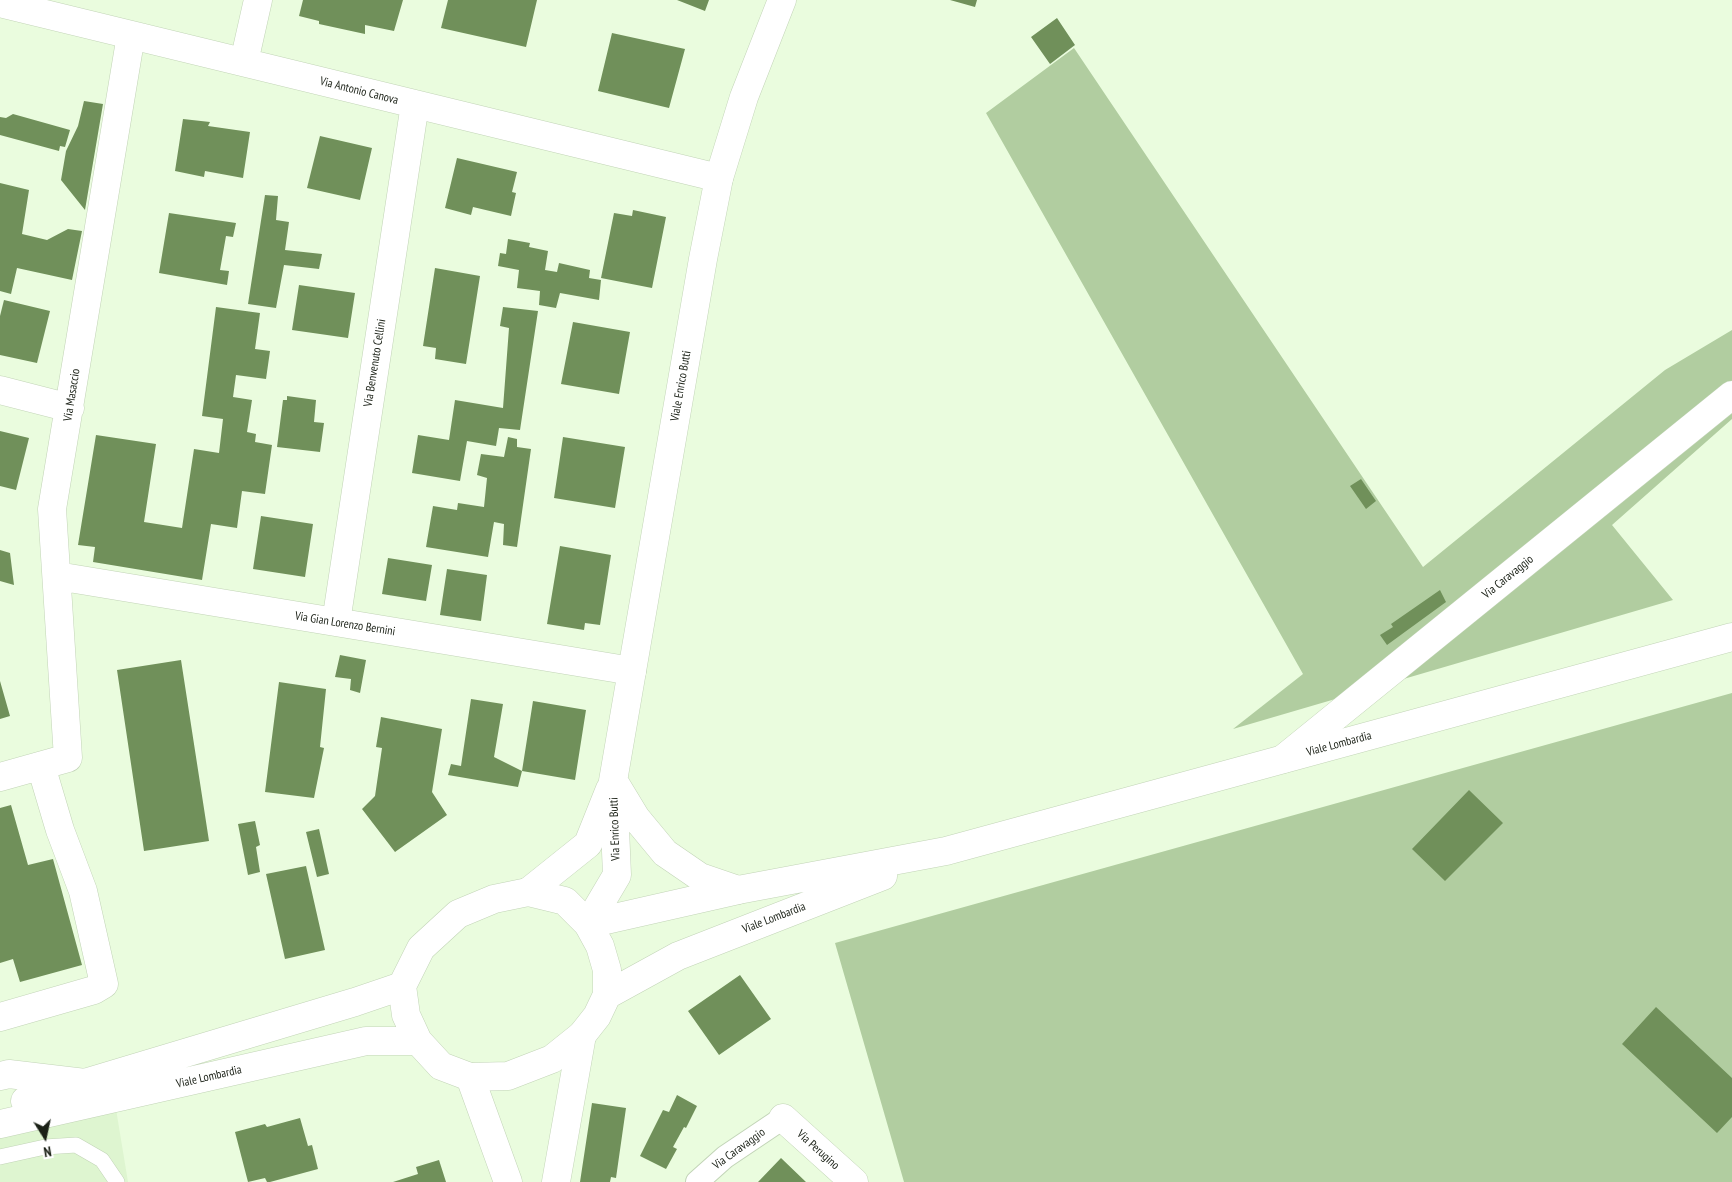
<!DOCTYPE html>
<html>
<head>
<meta charset="utf-8">
<style>
  body { margin:0 }
  #map { position:relative; width:1732px; height:1182px; overflow:hidden; background:#eafcde; font-family:"PT Sans Narrow",sans-serif }
  canvas { display:block }
  .north { position:absolute; left:20px; top:1112px; width:50px; height:50px; -webkit-text-stroke:4px #fff; paint-order:stroke; rotate:170deg; font-size:14px; font-weight:700; line-height:20px; text-align:center; color:#1b2117 }
  .north::after { content:''; display:block; margin:auto; width:18px; height:22px; background:#1b2117; clip-path:polygon(50% 0,100% 100%,50% 72%,0 100%) }
</style>
</head>
<body>
<div id="map">
<canvas width="1732" height="1182"></canvas>
<div class="north">N</div>
</div>
<script>
const ctx = document.querySelector('canvas').getContext('2d');
ctx.lineJoin = 'round';
function fill(path, color) { ctx.fillStyle = color; ctx.fill(path, 'evenodd'); }
const shape = rows => new Path2D(rows.map(r => 'M' + r).join(''));
function stroke(path, color, width, dash) { ctx.strokeStyle = color; ctx.lineWidth = width; ctx.lineCap = dash ? 'butt' : 'round'; ctx.setLineDash(dash || []); ctx.stroke(path); }
function drawText(font, color, halo, rows, align = 'center') {
  ctx.font = font + ' "PT Sans Narrow",sans-serif'; ctx.lineWidth = 5; ctx.setLineDash([]); ctx.textBaseline = 'middle'; ctx.strokeStyle = halo; ctx.fillStyle = color; for (const [text, x, y, turn = 0] of rows) {
    ctx.save(); ctx.translate(x, y); ctx.rotate((+turn || 0) * Math.PI / 180); ctx.textAlign = isNaN(turn) ? turn : align; if (halo) ctx.strokeText(text, 0, 0); ctx.fillText(text, 0, 0); ctx.restore();
  }
}
fill(shape([
  [115,1103,128,1182,0,1182,0,1130]
]), '#def5d0');
fill(shape([
  [1074,48,1423,567,1665,370,1732,330,1732,419,1612,525,1673,600,1233,729,1303,674,986,113],
  [1732,693,1732,1182,904,1182,835,943]
]), '#b1cda0');
fill(shape([
  [303,0,403,0,394,31,365,25,365,34,319,24,319,21,299,16],
  [448,0,537,0,526,47,441,28],
  [677,0,709,0,705,11],
  [950,0,977,0,975,7],
  [1057,18,1075,45,1050,64,1031,37],
  [612,33,685,49,669,108,598,91],
  [84,101,103,104,85,210,61,180,66,151,78,126],
  [13,114,70,130,65,147,60,146,59,151,0,135,0,117,6,118],
  [183,119,210,122,208,126,250,132,243,178,205,171,204,177,175,171],
  [320,136,372,148,360,200,307,188],
  [457,158,517,172,512,192,516,193,511,216,473,207,471,215,445,208],
  [0,183,29,190,22,234,47,240,68,229,82,231,72,280,17,268,11,294,0,291],
  [265,195,278,196,276,220,289,222,285,250,322,254,319,269,284,265,276,308,248,304],
  [633,210,666,217,652,288,601,278,614,213,632,216],
  [169,213,236,223,233,237,226,236,220,270,229,271,227,285,159,273],
  [508,239,530,243,529,247,548,251,545,270,557,272,559,263,590,270,589,278,601,280,599,300,560,293,556,308,539,305,540,291,517,288,519,270,498,266,500,253,506,254],
  [435,268,480,276,466,364,435,359,436,348,423,346],
  [299,285,355,293,348,338,292,330],
  [4,300,50,311,37,363,0,355,0,316],
  [216,307,260,313,255,349,270,351,266,379,236,375,233,397,252,400,247,432,256,434,255,442,272,445,265,494,242,491,237,528,211,524,202,580,93,562,95,547,78,545,96,435,156,444,144,522,182,528,194,449,219,453,223,419,202,416],
  [503,307,538,311,520,430,499,428,496,446,467,441,460,481,412,473,418,435,449,440,455,400,503,408,509,328,500,326],
  [573,322,630,332,619,394,561,384],
  [287,396,316,400,314,422,324,423,320,452,277,447,283,400,287,400],
  [0,431,29,438,16,490,0,486],
  [508,437,517,439,517,447,531,449,517,547,503,545,504,524,494,522,488,557,426,547,433,506,457,510,458,503,484,507,487,478,477,475,481,454,504,457],
  [563,437,625,447,615,508,554,498],
  [1361,479,1376,501,1366,509,1350,486],
  [261,516,313,524,305,577,253,569],
  [560,546,611,555,600,625,585,623,584,630,547,624],
  [0,550,10,553,14,585,0,581],
  [388,558,432,565,426,601,382,594],
  [447,569,487,575,481,621,440,615],
  [1440,590,1446,602,1387,645,1380,635,1393,627,1391,624],
  [340,655,366,660,360,693,350,690,351,679,335,677],
  [181,660,209,841,144,851,117,670],
  [0,681,10,716,0,719],
  [279,682,326,689,320,747,324,748,314,798,265,792],
  [471,699,503,704,494,757,522,771,533,701,586,710,575,780,522,771,518,787,448,775,451,764,461,766],
  [381,717,442,729,432,792,447,815,395,852,362,809,375,796,382,748,376,747],
  [1469,790,1503,823,1445,881,1412,849],
  [11,805,28,865,53,859,82,965,20,982,13,959,0,963,0,808],
  [255,821,260,845,256,847,260,872,248,875,238,824],
  [319,829,329,874,317,877,306,832],
  [306,866,325,950,285,959,266,874],
  [740,975,771,1019,719,1055,688,1011],
  [1656,1007,1732,1078,1732,1117,1717,1133,1622,1044],
  [677,1095,697,1106,686,1128,684,1127,673,1147,677,1149,666,1169,640,1156,663,1110,669,1112],
  [592,1103,626,1108,616,1178,611,1177,610,1182,580,1182],
  [300,1118,308,1146,312,1145,318,1169,270,1182,267,1182,265,1178,248,1182,235,1132,265,1124,267,1127],
  [781,1158,806,1182,758,1182],
  [439,1160,446,1182,393,1182,418,1174,416,1167]
]), '#70905a');
const service = shape([
  [0,1157,45,1147,76,1145,102,1160,117,1182]
]);
const pedestrian = shape([
  [697,1182,725,1157,783,1118]
]);
const minor = shape([
  [0,3,719,178],
  [244,62,258,0],
  [0,390,70,408],
  [57,576,632,671],
  [336,622,415,104],
  [1283,759,1732,395],
  [0,777,68,758,52,509,131,35],
  [0,1017,94,990,104,984,83,891,60,830,41,766],
  [0,1076,9,1074,85,1083],
  [783,1118,854,1182]
]);
const tertiary = shape([
  [616,785,636,818,665,853,700,877,738,890],
  [528,892,588,844,610,789],
  [588,924,617,875,613,781,703,259,719,178,744,97,782,0],
  [470,1077,508,1182],
  [556,1182,582,1035]
]);
const secondary = shape([
  [528,892,565,901,588,924,600,946,607,970,607,995,597,1016,582,1035,552,1059,508,1076,470,1077,441,1066,418,1041,406,1015,402,986,421,948,458,914,494,899,528,892],
  [588,924,738,890,946,851,1732,637],
  [607,995,678,956,883,876],
  [25,1101,355,1002,402,986],
  [0,1124,366,1041,418,1041]
]);
stroke(service, '#c2d4b7', 16);
stroke(pedestrian, '#c2d4b7', 24);
stroke(minor, '#c2d4b7', 29);
stroke(tertiary, '#c2d4b7', 29);
stroke(secondary, '#c2d4b7', 29);
stroke(service, '#fff', 15);
stroke(pedestrian, '#fff', 22);
stroke(minor, '#fff', 28);
stroke(tertiary, '#fff', 28);
stroke(secondary, '#fff', 28);
drawText('12px', '#1b2117', '#fff', [
  ["Via Antonio Canova",359,91,14],
  ["Via Benvenuto Cellini",375,363,-81],
  ["Viale Enrico Butti",681,386,-80],
  ["Via Masaccio",72,395,-81],
  ["Via Caravaggio",1508,577,-39],
  ["Via Gian Lorenzo Bernini",345,624,9],
  ["Viale Lombardia",1339,744,-15],
  ["Via Enrico Butti",615,829,-92],
  ["Viale Lombardia",774,918,-21],
  ["Viale Lombardia",209,1077,-13],
  ["Via Caravaggio",739,1149,-36],
  ["Via Perugino",818,1150,42]
]);
</script>
</body>
</html>
